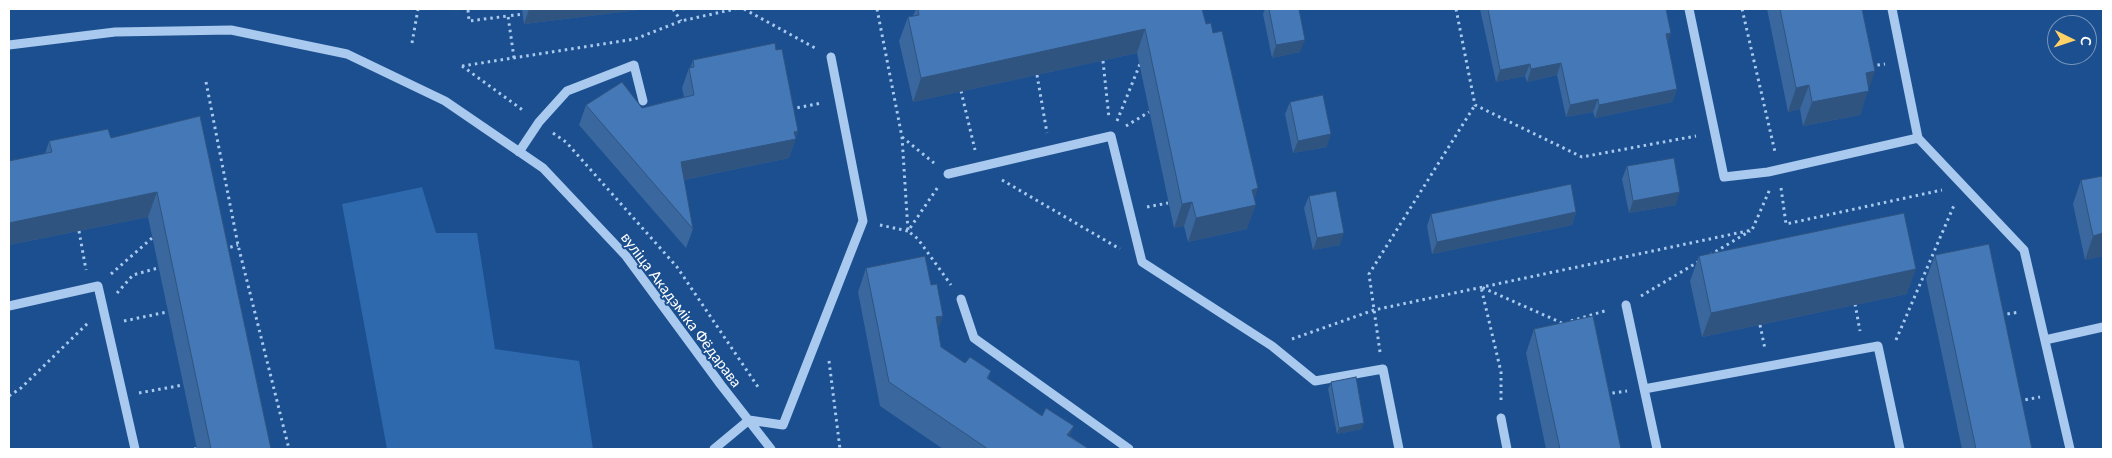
<!DOCTYPE html>
<html>
<head>
<meta charset="utf-8">
<style>
  body { margin:0 }
  #map { position:relative; width:2112px; height:458px; overflow:hidden; background:#1b4f8f; font-family:Lato,sans-serif }
  canvas { display:block }
  .frame { position:absolute; inset:0; border:10px solid #fff; pointer-events:none }
  .north { position:absolute; left:2047px; top:15px; width:50px; height:50px; box-sizing:border-box; background:#1b4f8f; border:1px solid #7695bc; border-radius:50%; rotate:94deg; font-size:14px; font-weight:700; line-height:20px; text-align:center; color:#fff }
  .north::after { content:''; display:block; margin:auto; width:18px; height:22px; background:#ffd166; clip-path:polygon(50% 0,100% 100%,50% 72%,0 100%) }
</style>
</head>
<body>
<div id="map">
<canvas width="2112" height="458"></canvas>
<div class="frame"></div>
<div class="north">С</div>
</div>
<script>
const ctx = document.querySelector('canvas').getContext('2d');
ctx.lineJoin = 'round';
function fill(path, color) { ctx.fillStyle = color; ctx.fill(path, 'evenodd'); }
const shape = rows => new Path2D(rows.map(r => 'M' + r).join(''));
function stroke(path, color, width, dash) { ctx.strokeStyle = color; ctx.lineWidth = width; ctx.lineCap = dash ? 'butt' : 'round'; ctx.setLineDash(dash || []); ctx.stroke(path); }
function drawText(font, color, halo, rows, align = 'center') {
  ctx.font = font + ' Lato,sans-serif'; ctx.lineWidth = 4; ctx.setLineDash([]); ctx.textBaseline = 'middle'; ctx.strokeStyle = halo; ctx.fillStyle = color; for (const [text, x, y, turn = 0] of rows) {
    ctx.save(); ctx.translate(x, y); ctx.rotate((+turn || 0) * Math.PI / 180); ctx.textAlign = isNaN(turn) ? turn : align; if (halo) ctx.strokeText(text, 0, 0); ctx.fillText(text, 0, 0); ctx.restore();
  }
}
fill(shape([
  [422,187,436,233,477,233,495,349,579,361,593,449,387,449,342,204]
]), '#2e69ad');
stroke(shape([
  [673,9,681,21],
  [744,9,815,48],
  [877,9,902,137,908,231,918,239,951,285],
  [1456,9,1475,105,1582,157,1696,136],
  [1742,9,1775,152],
  [468,10,469,21,508,16],
  [412,43,418,9],
  [514,58,508,16,523,14],
  [1103,61,1109,118],
  [462,66,524,111],
  [462,66,635,39,681,21,735,9],
  [1871,66,1885,64],
  [1037,75,1047,133],
  [206,82,238,245,289,449],
  [961,91,975,150],
  [791,109,822,103],
  [1117,121,1140,64],
  [1126,126,1149,112],
  [553,133,566,142,677,267,758,387],
  [902,137,934,163],
  [1002,180,1120,249],
  [1781,188,1786,224,1942,190],
  [1147,207,1168,203],
  [880,225,908,231,938,187],
  [79,231,86,270],
  [224,249,238,245],
  [1710,255,1750,231],
  [111,274,152,238],
  [117,293,133,275,158,268],
  [1641,296,1698,262],
  [1855,304,1860,331],
  [2001,315,2020,312],
  [124,321,167,312],
  [1571,321,1608,310],
  [1760,325,1765,349],
  [1292,339,1374,310,1752,230,1770,189],
  [1896,340,1955,203],
  [1380,352,1369,274,1475,105],
  [829,361,840,449],
  [139,393,183,385],
  [1606,394,1627,391],
  [9,396,21,388,89,322],
  [1501,400,1501,372,1481,287,1562,323,1565,323],
  [2019,401,2040,397],
  [194,449,197,449]
]), '#a9c9ee', 3, [2.5, 4]);
stroke(shape([
  [1689,9,1724,177,1768,172,1918,138],
  [1892,9,1918,138,2024,250,2070,449],
  [9,45,115,32,231,30,347,54,445,101,543,168,626,256,721,385,771,449],
  [519,152,539,122,567,91,634,65,643,101],
  [948,174,1111,136,1142,262,1272,346,1315,381,1383,369,1399,449],
  [961,299,974,338,1129,449],
  [1626,305,1657,449],
  [9,306,98,286,135,449],
  [2045,340,2103,327],
  [1644,389,1878,346,1900,449],
  [1501,418,1507,449],
  [714,449,749,420,783,425,863,221,831,57]
]), '#a9c9ee', 9);
fill(shape([
  [522,9,646,9,524,24],
  [916,9,1202,9,1206,24,1213,33,1254,199,1247,229,1188,242,1184,226,1174,228,1137,53,913,102,899,41,908,17,913,16],
  [1265,9,1299,9,1300,52,1272,58,1263,14],
  [1480,9,1666,9,1667,43,1677,89,1672,102,1595,118,1593,112,1566,117,1557,75,1527,82,1525,76,1496,82],
  [1767,9,1862,9,1868,89,1860,115,1803,126,1800,109,1788,112],
  [776,50,798,131,789,158,684,180,693,229,686,248,579,125,586,105,642,108,684,97,682,88,689,68,690,68,693,60],
  [1290,102,1327,147,1293,153,1285,114],
  [200,116,271,449,197,449,148,217,9,245,9,161,45,154,49,141,111,138],
  [1627,166,1676,205,1629,213,1622,179],
  [2103,176,2103,256,2085,260,2073,204,2081,180],
  [1309,196,1340,245,1313,250,1304,208],
  [1576,212,1572,225,1432,254,1427,226,1431,214],
  [1935,255,2032,449,1962,449,1926,279],
  [1699,256,1907,294,1702,337,1690,281],
  [866,268,938,330,941,347,965,363,991,371,988,379,1089,449,943,449,880,406,858,292],
  [1534,329,1621,449,1546,449,1526,353],
  [1331,382,1362,429,1337,434,1328,389]
]), '#3a679d');
fill(shape([
  [455,9,477,9,454,11],
  [529,9,646,9,524,24],
  [1145,29,1137,53,913,102,921,78],
  [1671,33,1667,46,1666,34],
  [1305,40,1300,52,1272,58,1276,45],
  [1561,63,1557,75,1527,82,1531,69],
  [1530,64,1525,76,1496,82,1500,70],
  [1875,71,1860,115,1803,126,1812,102,1866,73],
  [1809,85,1800,109,1788,112,1796,88],
  [1677,89,1672,102,1595,118,1599,105],
  [1598,99,1593,112,1566,117,1570,105],
  [798,131,789,158,674,182,681,162],
  [1331,134,1327,147,1293,153,1298,141],
  [1258,188,1252,206,1256,205,1247,229,1188,242,1196,218,1252,190],
  [157,192,148,217,9,245,9,223],
  [1680,192,1676,205,1629,213,1633,201],
  [1192,202,1184,226,1174,228,1182,204],
  [1576,212,1572,225,1432,254,1437,242],
  [1344,233,1340,245,1313,250,1317,238],
  [2103,233,2103,256,2085,260,2093,236],
  [1916,269,1907,294,1702,337,1711,313],
  [943,316,934,340,936,317],
  [1364,423,1362,429,1337,434,1339,428],
  [1074,426,1065,449,1067,435]
]), '#305480');
const building = shape([
  [918,9,1202,9,1206,24,1211,23,1213,33,1222,31,1258,188,1252,190,1256,205,1196,218,1192,202,1182,204,1145,29,921,78,908,17,919,15,918,9],
  [1269,9,1299,9,1305,40,1276,45,1269,9],
  [1488,9,1666,9,1671,33,1666,34,1677,89,1599,105,1598,99,1570,105,1561,63,1531,69,1530,64,1500,70,1488,9],
  [1780,9,1862,9,1875,71,1866,73,1869,91,1812,102,1809,85,1796,88,1780,9],
  [775,43,776,50,782,49,798,131,794,132,796,139,681,162,693,229,586,105,622,82,642,108,694,95,689,68,694,67,693,60,775,43],
  [1323,95,1331,134,1298,141,1290,102,1323,95],
  [200,116,271,449,211,449,157,192,9,223,9,161,52,152,49,141,108,129,111,138,200,116],
  [1674,158,1680,192,1633,201,1627,166,1674,158],
  [2103,176,2103,233,2093,236,2081,180,2103,176],
  [1571,184,1576,212,1437,242,1431,214,1571,184],
  [1336,191,1344,233,1317,238,1309,196,1336,191],
  [1904,213,1916,269,1711,313,1699,256,1904,213],
  [1989,244,2032,449,1976,449,1935,255,1989,244],
  [925,256,931,285,937,284,943,316,936,317,941,347,965,363,970,357,991,371,987,378,1042,416,1046,408,1074,426,1067,435,1089,449,988,449,889,382,866,268,925,256],
  [1593,316,1621,449,1560,449,1534,329,1593,316],
  [1356,377,1364,423,1339,428,1331,382,1356,377]
]);
fill(building, '#4478b7');
stroke(building, '#305480', 1);
drawText('15px', '#fff', '#1b4f8f', [
  ["вуліца Акадэміка Фёдарава",681,310,53]
]);
</script>
</body>
</html>
